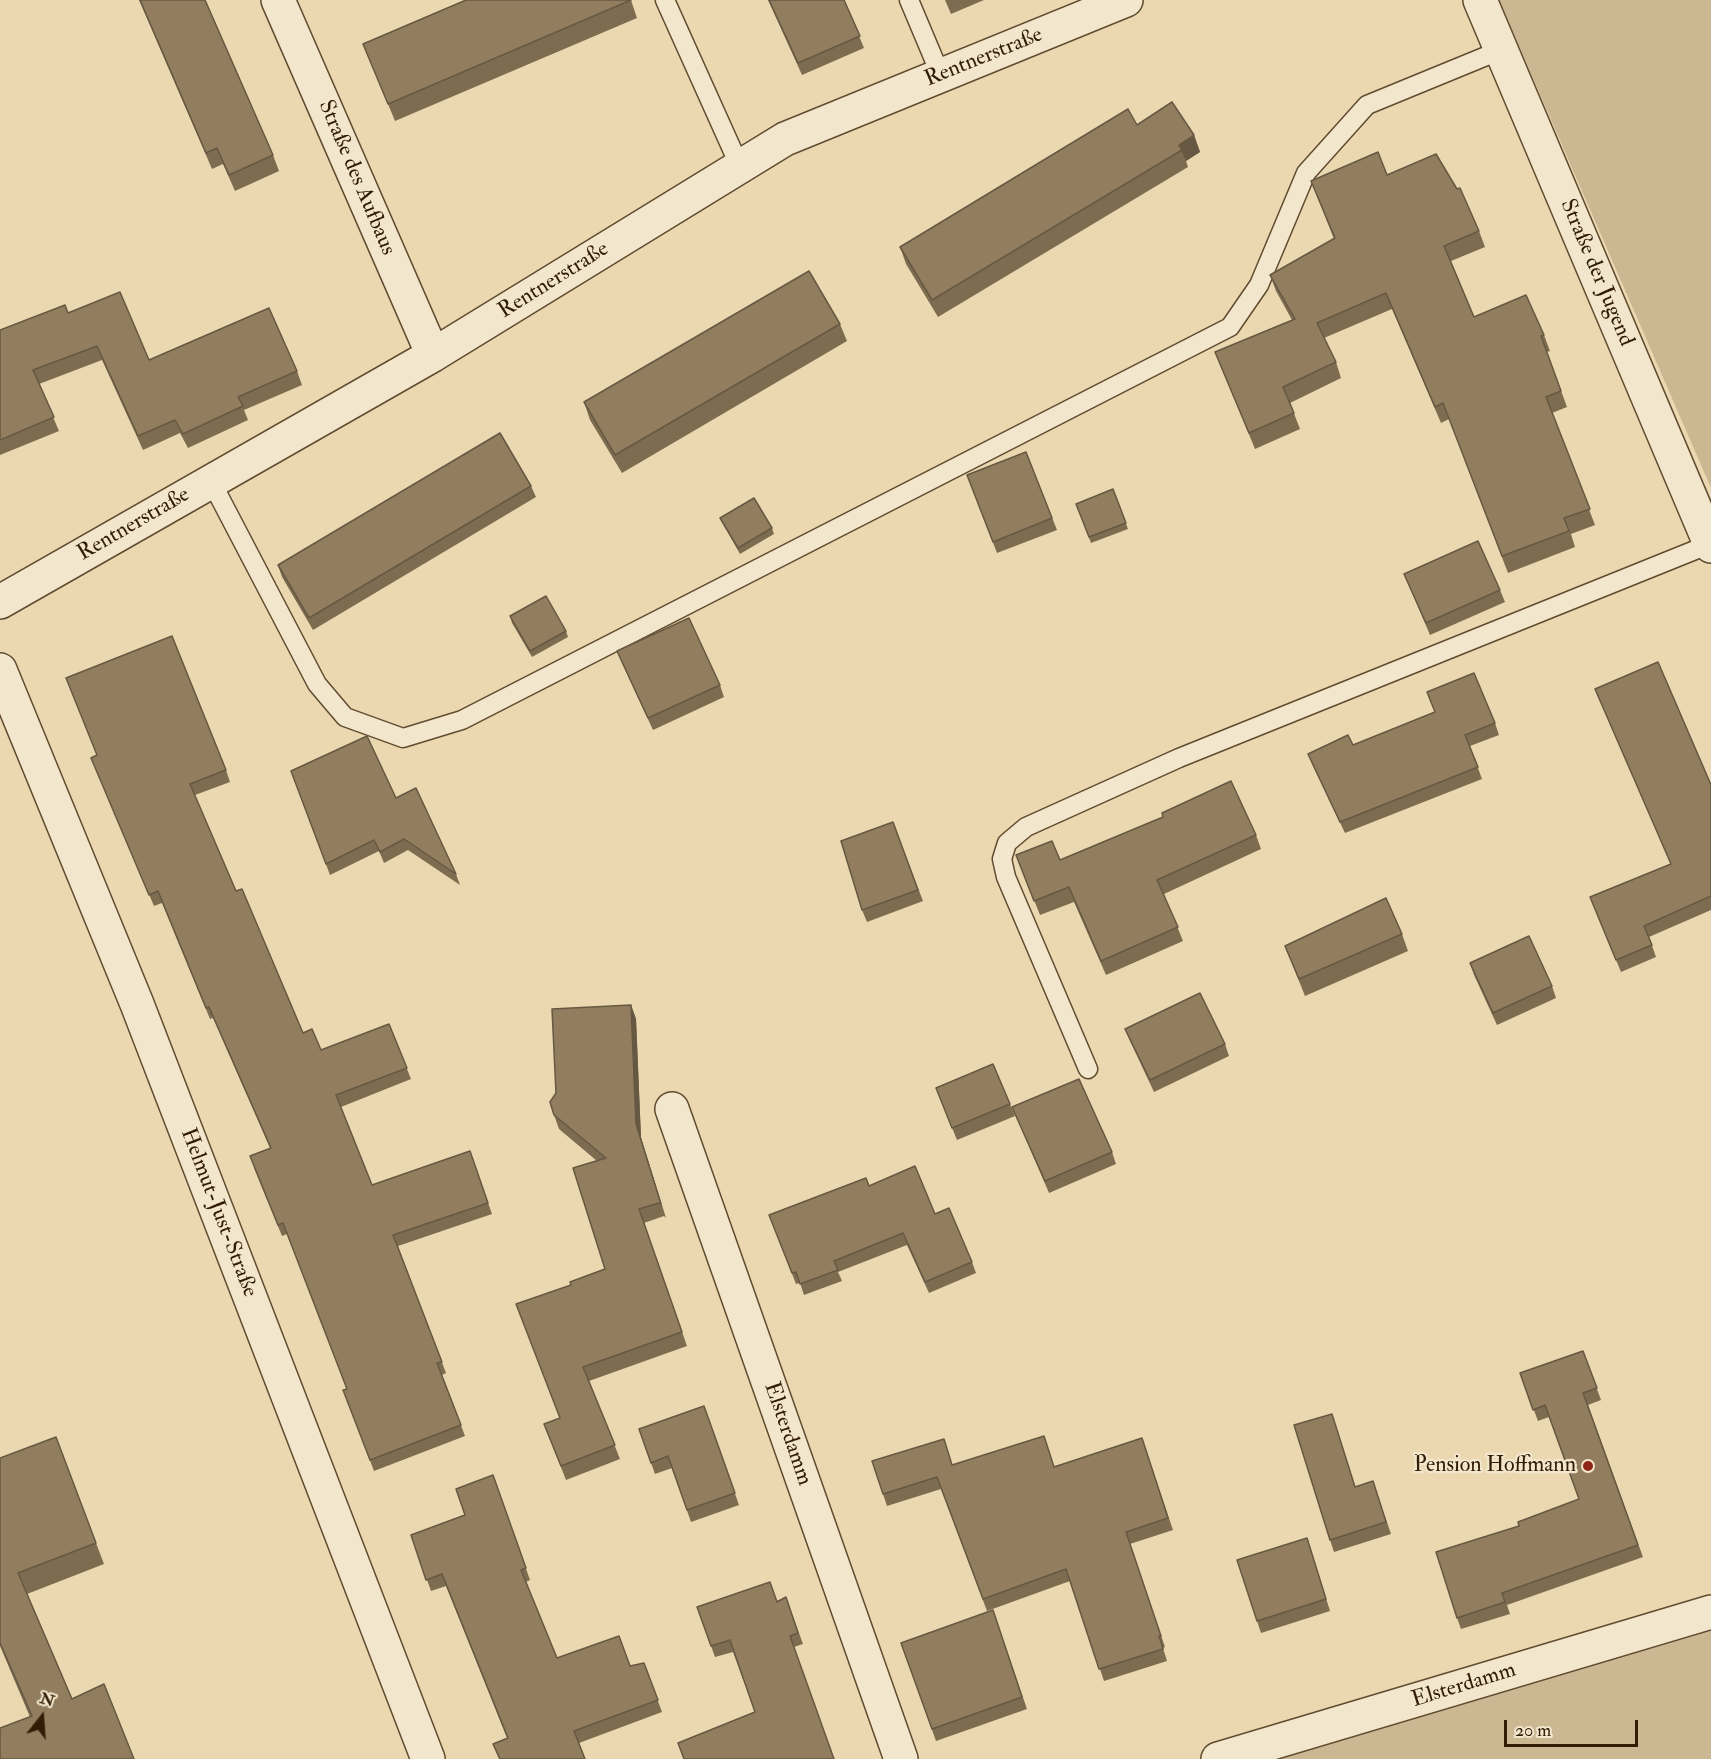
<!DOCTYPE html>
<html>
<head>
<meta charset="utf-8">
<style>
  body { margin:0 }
  #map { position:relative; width:1711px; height:1759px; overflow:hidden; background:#ebd8b0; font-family:"IM FELL Double Pica",serif }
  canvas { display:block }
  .north { position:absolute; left:12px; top:1687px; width:60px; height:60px; -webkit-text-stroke:4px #f2e6cc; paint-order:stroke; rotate:17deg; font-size:16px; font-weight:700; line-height:24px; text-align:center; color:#311c06 }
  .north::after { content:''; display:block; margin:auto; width:21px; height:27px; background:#311c06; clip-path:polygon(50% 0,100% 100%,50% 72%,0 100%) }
  .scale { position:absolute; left:1504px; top:1720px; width:134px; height:27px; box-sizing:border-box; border:3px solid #311c06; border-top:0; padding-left:8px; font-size:18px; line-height:21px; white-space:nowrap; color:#311c06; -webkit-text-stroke:4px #f2e6cc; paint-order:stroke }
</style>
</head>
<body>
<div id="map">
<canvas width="1711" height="1759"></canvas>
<div class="north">N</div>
<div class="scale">20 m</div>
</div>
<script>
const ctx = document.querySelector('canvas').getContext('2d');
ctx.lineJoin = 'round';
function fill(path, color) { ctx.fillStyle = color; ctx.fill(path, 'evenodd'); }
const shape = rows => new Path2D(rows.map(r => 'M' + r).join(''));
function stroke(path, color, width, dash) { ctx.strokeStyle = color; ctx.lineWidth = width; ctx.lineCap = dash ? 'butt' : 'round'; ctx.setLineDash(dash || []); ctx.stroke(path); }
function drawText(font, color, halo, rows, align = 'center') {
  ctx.font = font + ' "IM FELL Double Pica",serif'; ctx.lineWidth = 4.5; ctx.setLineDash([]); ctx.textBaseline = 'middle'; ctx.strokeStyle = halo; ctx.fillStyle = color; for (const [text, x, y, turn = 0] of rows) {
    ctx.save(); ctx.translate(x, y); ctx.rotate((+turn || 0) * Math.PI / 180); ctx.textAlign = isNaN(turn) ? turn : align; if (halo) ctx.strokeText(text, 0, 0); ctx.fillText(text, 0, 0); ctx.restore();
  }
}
fill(shape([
  [1499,0,1711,0,1711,488],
  [1711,1612,1711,1759,1218,1759]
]), '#cbb893');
const service = shape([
  [665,0,740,167],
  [909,0,941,76],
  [211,481,317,684,345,717,403,738,462,720,1230,327,1259,285,1306,173,1367,105,1501,50],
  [1088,1069,1006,877,1002,859,1007,843,1026,827,1179,758,1710,544]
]);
const minor = shape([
  [278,0,433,355],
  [1480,0,1711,546],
  [0,602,433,355,785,139,1126,0],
  [0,670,137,1004,428,1759],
  [672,1109,901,1759],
  [1218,1759,1711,1612]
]);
stroke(service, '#604b30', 21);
stroke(minor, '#604b30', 36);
stroke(service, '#f2e6cc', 18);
stroke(minor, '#f2e6cc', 33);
fill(shape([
  [139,0,205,0,273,155,279,171,235,191,223,164,212,169],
  [631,0,637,18,395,121,363,44],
  [768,0,844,0,864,48,802,75],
  [945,0,984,0,951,14],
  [1137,125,1194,135,1200,152,1186,161,1188,167,938,317,906,264,900,247],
  [1387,175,1479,231,1485,247,1451,261,1474,317,1544,335,1550,351,1547,352,1567,407,1552,413,1595,525,1571,534,1575,547,1508,573,1449,419,1441,423,1392,309,1324,338,1336,362,1341,378,1290,403,1300,429,1255,449,1215,352,1292,320,1276,291,1270,275,1334,239,1311,181],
  [68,313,149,360,297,371,302,385,244,410,248,420,188,448,180,433,143,450,102,360,39,384,59,431,0,455,0,330],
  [840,324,847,341,622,473,590,420,584,402],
  [1026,452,1057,530,997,553,967,475],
  [531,486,536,497,313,630,282,577,278,565],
  [1113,489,1128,529,1091,543,1076,504],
  [720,518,772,528,774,534,740,554,723,524],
  [1404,574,1500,590,1505,602,1430,635],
  [510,616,566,631,568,637,532,657,512,623],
  [617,651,720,685,724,697,653,730,622,663],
  [1595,689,1711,785,1711,910,1649,937,1656,957,1621,972,1590,897,1671,864],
  [1495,723,1499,735,1470,746,1482,779,1345,833,1313,766,1308,754,1353,745],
  [91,758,226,770,230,782,195,795,236,891,303,1033,321,1050,389,1024,411,1079,341,1107,372,1185,470,1151,492,1214,398,1246,446,1373,442,1375,465,1436,374,1471,343,1390,347,1389,287,1234,282,1236,254,1168,270,1148,213,1018,210,1019,162,903,154,906],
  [291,771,396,798,456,874,460,885,408,850,384,863,379,851,330,875],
  [893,822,923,901,867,922,862,910],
  [1256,835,1261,849,1164,894,1183,941,1106,975,1074,902,1040,915,1016,855,1060,860],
  [1402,934,1408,951,1305,996,1285,946],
  [1470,963,1552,986,1556,998,1497,1025,1474,975],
  [631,1005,636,1019,641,1138,666,1218,664,1216,644,1223,687,1346,589,1381,620,1459,566,1480,544,1424,560,1418,571,1285,605,1269,597,1161,559,1129,554,1115],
  [1125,1029,1225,1044,1229,1056,1154,1092,1130,1041],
  [936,1088,1010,1104,1015,1116,957,1140],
  [1012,1107,1112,1152,1116,1164,1049,1193],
  [869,1186,935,1214,972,1262,976,1273,929,1293,907,1245,838,1272,842,1281,804,1295,800,1283,796,1284,769,1215],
  [1583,1351,1601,1400,1588,1405,1643,1557,1507,1605,1510,1614,1461,1629,1457,1618,1519,1526,1579,1499,1549,1417,1538,1421,1520,1373],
  [704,1406,739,1505,691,1522,672,1468,655,1474,639,1429],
  [1332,1414,1355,1487,1373,1481,1391,1534,1334,1552,1330,1540],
  [1146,1450,1173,1530,1130,1544,1165,1647,1163,1648,1167,1661,1104,1681,1070,1581,987,1611,941,1489,887,1506,883,1494,953,1465,1054,1466],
  [0,1458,96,1543,104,1564,27,1594,72,1699,134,1759,30,1717,0,1646],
  [493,1475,530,1580,526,1582,557,1658,630,1666,644,1663,662,1712,579,1743,585,1759,499,1759,493,1744,507,1738,446,1586,431,1591,411,1535,465,1515],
  [1311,1550,1330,1611,1261,1633,1257,1621],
  [786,1597,803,1644,794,1647,755,1712,733,1652,715,1657,697,1607,777,1601],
  [993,1610,1027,1709,936,1741,901,1643]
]), '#7e6c51');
fill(shape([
  [1194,135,1200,152,1186,161,1179,145],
  [631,1005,636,1019,641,1138,666,1218,636,1124]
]), '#665842');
const building = shape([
  [140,0,205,0,273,155,229,175,217,148,206,153,140,0],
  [466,0,631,0,388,104,363,44,466,0],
  [769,0,844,0,860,36,798,63,769,0],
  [1172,102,1194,135,1179,145,1182,150,932,300,900,247,1128,109,1137,125,1172,102],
  [1378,152,1387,175,1436,154,1457,189,1460,188,1479,231,1444,246,1474,317,1526,295,1544,335,1541,336,1561,391,1546,397,1590,509,1564,518,1569,531,1502,556,1443,403,1435,407,1386,293,1317,323,1336,362,1283,387,1294,413,1249,433,1215,352,1295,319,1270,275,1335,238,1311,181,1378,152],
  [809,271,840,324,615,455,584,402,809,271],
  [120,292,149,360,269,308,297,371,238,397,243,406,183,434,175,420,138,436,97,346,33,370,54,417,0,440,0,330,65,305,68,313,120,292],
  [500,433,531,486,309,618,278,565,500,433],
  [1026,452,1052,518,993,542,967,475,1026,452],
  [1113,489,1126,523,1089,537,1076,504,1113,489],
  [754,498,772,528,738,548,720,518,754,498],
  [1478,541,1500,590,1426,623,1404,574,1478,541],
  [546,596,566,631,530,651,510,616,546,596],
  [689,618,720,685,648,718,617,651,689,618],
  [172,636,226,770,190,784,236,891,242,889,303,1033,312,1029,321,1050,389,1024,407,1068,336,1095,372,1185,470,1151,488,1203,393,1235,442,1362,437,1363,461,1425,370,1460,343,1390,347,1389,283,1223,278,1225,250,1156,271,1148,209,1007,206,1008,158,891,149,895,91,758,97,755,66,678,172,636],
  [1658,662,1711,785,1711,896,1644,926,1652,945,1616,960,1590,897,1671,864,1595,689,1658,662],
  [1474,673,1495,723,1465,735,1478,767,1340,822,1308,754,1348,735,1353,745,1435,712,1427,692,1474,673],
  [367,736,396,798,416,788,456,874,404,839,380,852,374,840,326,864,291,771,367,736],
  [1231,781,1256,835,1157,880,1178,927,1101,961,1069,887,1034,901,1016,855,1052,841,1060,860,1163,817,1162,813,1231,781],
  [893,822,918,890,862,910,841,841,893,822],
  [1386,898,1402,934,1299,979,1285,946,1386,898],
  [1529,936,1552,986,1493,1013,1470,963,1529,936],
  [1200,993,1225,1044,1150,1080,1125,1029,1200,993],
  [631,1005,636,1124,661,1204,659,1203,639,1209,682,1332,583,1367,615,1445,561,1466,544,1424,560,1418,516,1304,571,1285,570,1282,605,1269,573,1168,606,1158,554,1115,550,1102,556,1093,552,1009,631,1005],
  [993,1064,1010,1104,952,1128,936,1088,993,1064],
  [1079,1079,1112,1152,1045,1181,1012,1107,1079,1079],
  [915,1166,935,1214,949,1208,972,1262,925,1282,903,1233,834,1261,838,1270,800,1284,796,1272,792,1273,769,1215,866,1178,869,1186,915,1166],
  [1583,1351,1597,1388,1583,1393,1638,1545,1502,1593,1505,1602,1457,1618,1436,1552,1519,1526,1518,1522,1579,1499,1545,1405,1533,1410,1520,1373,1583,1351],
  [704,1406,735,1493,687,1510,668,1456,651,1463,639,1429,704,1406],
  [1332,1414,1355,1487,1373,1481,1386,1522,1330,1540,1294,1425,1332,1414],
  [1044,1436,1054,1467,1142,1438,1168,1518,1126,1532,1161,1636,1159,1636,1163,1649,1099,1669,1066,1569,983,1599,937,1477,883,1494,872,1461,944,1439,952,1465,1044,1436],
  [56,1437,96,1543,18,1573,72,1699,104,1684,134,1759,0,1759,0,1728,32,1716,0,1643,0,1458,56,1437],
  [493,1475,526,1568,521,1570,557,1658,619,1636,630,1666,644,1663,658,1700,574,1731,585,1759,500,1759,493,1744,508,1738,442,1574,426,1580,411,1535,465,1515,456,1489,493,1475],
  [1307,1538,1326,1599,1257,1621,1237,1560,1307,1538],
  [770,1582,777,1602,786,1597,798,1633,790,1636,834,1759,684,1759,678,1743,755,1712,730,1640,711,1646,697,1607,770,1582],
  [993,1610,1022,1697,932,1729,901,1643,993,1610]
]);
fill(building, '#927e5e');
stroke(building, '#665842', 1.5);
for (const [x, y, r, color] of [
  [1588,1466,6,"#8f2418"]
]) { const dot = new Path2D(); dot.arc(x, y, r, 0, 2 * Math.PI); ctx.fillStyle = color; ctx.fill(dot); stroke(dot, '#f2e6cc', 2); }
drawText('22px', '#311c06', '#f2e6cc', [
  ["Rentnerstraße",984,58,-22],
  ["Straße des Aufbaus",356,178,67],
  ["Straße der Jugend",1596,273,67],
  ["Rentnerstraße",554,281,-32],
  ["Rentnerstraße",134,525,-30],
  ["Helmut-Just-Straße",218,1213,69],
  ["Elsterdamm",787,1434,71],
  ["Elsterdamm",1464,1686,-17]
]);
drawText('22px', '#311c06', '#f2e6cc', [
  ["Pension Hoffmann",1576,1466]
], 'right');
</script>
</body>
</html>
